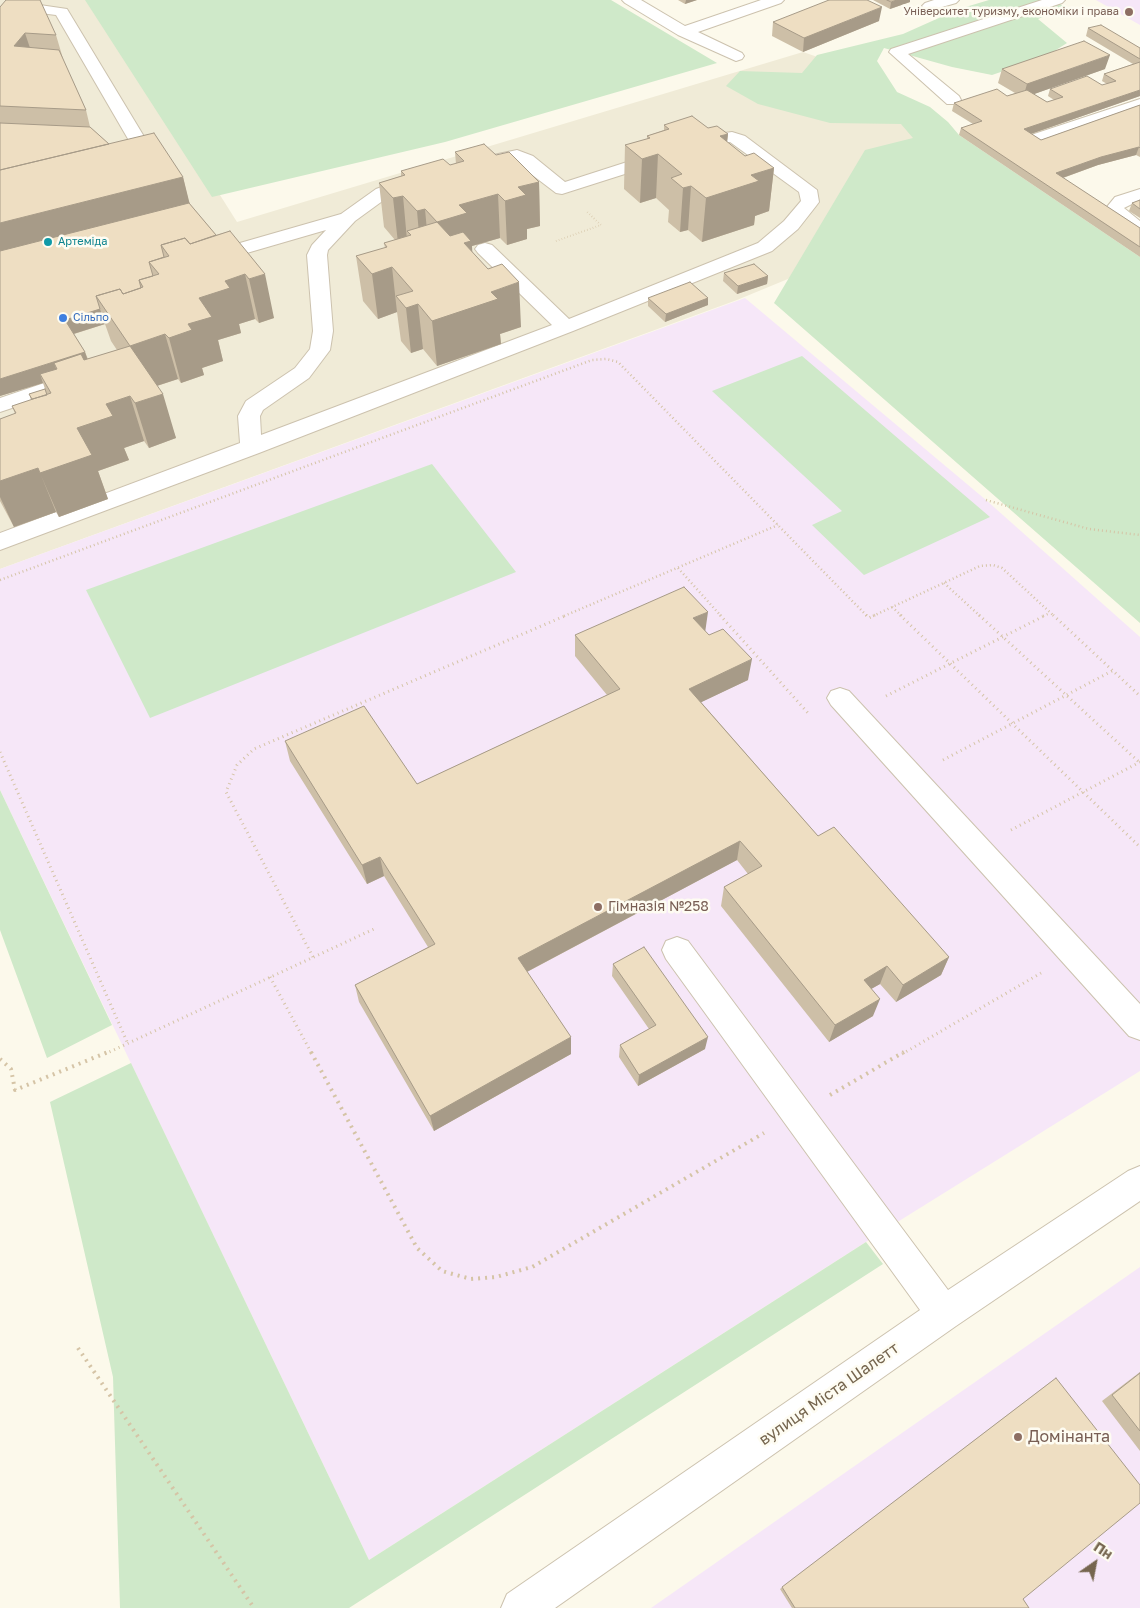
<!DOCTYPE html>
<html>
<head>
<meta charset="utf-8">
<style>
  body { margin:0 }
  #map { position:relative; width:1140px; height:1608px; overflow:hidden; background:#fcf9eb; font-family:"Golos Text",sans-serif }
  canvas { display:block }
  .north { position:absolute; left:1070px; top:1538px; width:50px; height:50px; -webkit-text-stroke:4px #fefcf2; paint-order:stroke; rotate:33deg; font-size:14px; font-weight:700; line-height:20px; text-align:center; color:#76664f }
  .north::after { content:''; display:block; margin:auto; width:18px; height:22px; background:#76664f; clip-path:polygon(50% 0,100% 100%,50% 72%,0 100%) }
</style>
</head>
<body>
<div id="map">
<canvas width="1140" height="1608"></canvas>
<div class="north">Пн</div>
</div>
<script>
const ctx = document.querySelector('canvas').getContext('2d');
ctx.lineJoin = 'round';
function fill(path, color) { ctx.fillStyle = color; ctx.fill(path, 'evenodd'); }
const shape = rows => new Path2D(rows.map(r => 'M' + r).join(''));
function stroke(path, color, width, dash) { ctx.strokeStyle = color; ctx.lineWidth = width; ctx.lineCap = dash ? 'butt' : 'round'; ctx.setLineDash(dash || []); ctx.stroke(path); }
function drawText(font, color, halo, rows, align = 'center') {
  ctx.font = font + ' "Golos Text",sans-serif'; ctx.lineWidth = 5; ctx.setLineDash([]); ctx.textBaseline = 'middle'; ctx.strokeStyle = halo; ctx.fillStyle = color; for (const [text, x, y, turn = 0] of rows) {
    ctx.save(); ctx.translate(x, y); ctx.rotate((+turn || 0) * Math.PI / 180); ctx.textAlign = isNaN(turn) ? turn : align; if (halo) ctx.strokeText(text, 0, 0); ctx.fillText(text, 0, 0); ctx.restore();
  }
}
fill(shape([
  [0,0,97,0,237,222,803,52,867,74,986,168,892,236,737,300,0,569]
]), '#f0ebd7');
fill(shape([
  [1096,0,1140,0,1140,25],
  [745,298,986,500,1140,637,1140,1071,883,1231,369,1560,0,790,0,569],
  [1140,1267,1140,1608,651,1608]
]), '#f6e7f8');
fill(shape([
  [85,0,611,0,717,63,445,142,212,197],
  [989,0,1049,0,1067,7,1038,19,1067,43,1045,57,992,75,952,67,884,48,877,61,897,92,930,107,948,122,959,135,1140,257,1140,623,774,303,865,150,913,138,901,124,830,123,758,104,726,86,740,71,802,73,817,55,903,34,959,9],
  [802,356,936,471,990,517,864,575,812,525,842,511,712,391],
  [432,464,516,572,150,718,86,590],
  [0,790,112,1025,47,1058,0,930],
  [131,1063,369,1560,866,1242,883,1264,349,1608,120,1608,113,1377,50,1102]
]), '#cfe9c9');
const minor = shape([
  [12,0,29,0,33,4,67,9,160,163,157,167,151,168,145,167,142,163,56,15,24,11,12,0],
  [622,0,641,0,685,26,761,0,784,0,781,3,698,32,742,53,744,56,742,59,736,61,678,35,625,3,622,0],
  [934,0,959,0,956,3,935,9,925,9,922,6,925,3,934,0],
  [1042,0,1065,0,1062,3,908,54,959,96,961,100,959,104,947,104,889,52,891,49,1042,0],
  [1140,99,1140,110,1043,143,1037,144,1031,143,1028,139,1031,135,1140,99],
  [732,132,745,136,817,190,819,202,816,206,798,229,772,251,573,331,259,453,0,550,0,533,240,443,238,416,246,401,295,368,310,349,313,331,307,255,312,245,326,230,233,257,226,255,223,251,226,247,341,214,376,189,410,177,416,176,422,177,425,181,422,185,388,197,355,221,328,250,327,255,333,331,330,350,309,378,263,410,260,416,261,435,552,325,478,253,475,249,478,245,485,243,492,245,569,319,758,243,784,221,801,201,799,192,730,142,719,144,562,194,556,193,514,161,476,169,470,168,467,164,470,160,517,150,533,156,565,182,711,135,732,132],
  [1140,189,1140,200,1124,208,1140,221,1140,235,1133,233,1115,221,1106,208,1115,197,1140,189],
  [65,376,72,378,76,383,72,388,0,412,0,398,65,376],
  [840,688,849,691,1140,1004,1140,1040,1129,1036,831,705,827,698,831,691,840,688],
  [677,937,688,941,948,1290,1128,1171,1140,1166,1140,1201,956,1326,555,1608,501,1608,507,1594,920,1310,666,959,662,950,666,941,677,937]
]);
stroke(minor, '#ccc2ae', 2);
stroke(shape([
  [556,241,601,225,586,211]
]), '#d5c4a6', 2, [0.5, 2.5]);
stroke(shape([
  [986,500,1089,529,1140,535],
  [678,568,721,616],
  [0,580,592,360,606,359,618,362,867,616],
  [944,583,980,616],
  [892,607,902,616],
  [564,616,778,525],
  [873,616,980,566,993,565,1002,568,1054,616],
  [1043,616,1050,613]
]), '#d5c4a6', 2.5, [1, 3]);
stroke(shape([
  [720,615,808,713],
  [866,615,869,618,875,615],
  [900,615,1140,847],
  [979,615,1139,762],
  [1053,615,1140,696],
  [886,696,1046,615],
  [0,752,128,1044],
  [943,760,1112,671],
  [1011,830,1140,762],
  [313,957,226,792,237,765,254,749,567,615],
  [270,977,312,1054],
  [105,1054,374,929],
  [902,1054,1041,973]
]), '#d5c4a6', 3, [1, 4]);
stroke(shape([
  [311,1052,417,1248,442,1271,471,1279,496,1277,532,1267,764,1133],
  [0,1059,11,1069,15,1090,108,1052],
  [830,1095,904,1052],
  [78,1348,254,1608]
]), '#d5c4a6', 4, [2, 5]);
fill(minor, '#fff');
fill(shape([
  [678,0,697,0,685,4],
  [873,0,910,0,910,2,890,9],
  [0,7,56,35,64,62,86,110,90,127,109,144,183,177,189,203,216,235,230,231,274,318,259,323,255,319,239,324,241,333,218,340,223,361,202,368,204,375,181,383,178,379,157,386,176,438,149,448,144,441,124,448,129,460,98,471,108,499,59,517,56,512,14,527,0,501,0,419,15,414,12,406,31,400,29,394,45,389,43,383,0,396],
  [105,324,111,341,117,350,88,359,85,352,74,334],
  [879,21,803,52,772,36,773,22],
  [1088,28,1140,48,1140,96,1031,134,1041,140,1140,105,1140,157,1136,155,1098,165,1063,178,1140,228,1140,257,959,135,961,128,973,124,952,111,954,103,1007,96,1015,93,998,83,1002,69,1105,69,1034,94,1047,102,1054,100,1048,96,1050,89,1102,85,1107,84,1102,81,1104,74,1133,64,1086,36],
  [664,125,708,128,728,134,727,142,745,156,774,168,769,211,755,216,754,225,702,242,688,230,680,232,668,222,669,210,656,198,640,203,624,189,625,145,647,139,647,136,664,130],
  [455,152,496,155,539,182,540,226,527,229,527,239,507,245,500,238,472,246,472,252,521,327,500,334,501,344,437,366,423,349,411,353,401,341,397,312,378,319,363,301,356,256,385,248,384,243,395,240,384,227,379,183,401,176,401,171,450,165,456,164],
  [1140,200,1140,218,1129,211,1132,203],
  [724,273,768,276,767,284,737,294,723,281],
  [648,298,708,298,708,305,665,322,648,306],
  [705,632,748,680,701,702,818,836,949,957,941,975,896,1002,880,984,871,989,873,1016,829,1042,721,906,724,887,748,874,737,860,527,972,571,1054,434,1131,359,1002,355,985,428,947,384,876,367,884,290,761,285,741,417,784,607,695,575,656,575,635],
  [613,964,705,1049,638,1086,619,1057,620,1045,649,1029,612,976],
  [1140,1372,1140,1451,1102,1401],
  [1056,1378,1023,1599,1029,1608,792,1608,780,1589]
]), '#cdbfa7');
fill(shape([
  [686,0,697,0,685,4],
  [897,0,910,0,910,2,890,9,891,2],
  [882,7,879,21,803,52,804,38],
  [25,33,39,75,14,46],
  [1110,55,1105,69,1023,98,1027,84],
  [1140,90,1140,96,1022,137,1024,129],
  [728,134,723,177,720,136],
  [1139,147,1136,155,1098,165,1054,181,1056,173,1101,157],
  [658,154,656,198,640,203,642,159],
  [774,168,769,211,755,216,754,225,702,242,706,198,751,175],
  [183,177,193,217,0,267,0,223],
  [539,182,540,226,527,229,527,239,507,245,505,201,518,187],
  [691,186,688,230,680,232,683,188],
  [498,194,500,238,472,246,474,285,437,222,459,205],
  [403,196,407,240,398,243,393,198],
  [425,209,429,253,421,256,417,211],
  [392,267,397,312,378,319,372,274],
  [245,274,255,319,239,324,241,333,218,340,223,361,202,368,204,375,181,383,169,338,188,324,199,298,225,281],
  [265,274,274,318,259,323,249,279],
  [768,276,767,284,737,294,738,286],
  [519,282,521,327,500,334,501,344,437,366,432,321,491,292],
  [708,298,708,305,665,322,666,314],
  [418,304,423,349,411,353,406,308],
  [100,309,105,324,70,335,65,320],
  [165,334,178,379,144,390,130,346],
  [85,352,90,367,57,369,54,363,59,377,40,374,43,383,0,396,0,379],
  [163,394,176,438,149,448,135,403],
  [130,396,144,441,124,448,129,460,98,471,108,499,59,517,40,473,77,428,106,404],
  [38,468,56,512,14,527,0,497,0,481],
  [708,612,705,633,693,618],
  [752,659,748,680,687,709,689,689],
  [740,841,737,860,519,976,518,958],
  [380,857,384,876,367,884,362,865],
  [949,957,941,975,896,1002,903,985],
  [887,966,880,984,857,997,864,980],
  [880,999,873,1016,829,1042,835,1025],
  [571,1037,571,1054,434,1131,430,1116],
  [708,1037,705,1049,638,1086,639,1075]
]), '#a79b88');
const building = shape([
  [6,0,40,0,56,35,25,33,14,46,59,50,86,110,0,106,0,7,6,0],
  [829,0,867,0,882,7,804,38,773,22,829,0],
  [887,0,897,0,891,2,887,0],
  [1101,25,1140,48,1140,59,1088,28,1101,25],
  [1084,41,1110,55,1027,84,1002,69,1084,41],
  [1140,62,1140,90,1024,129,1041,140,1140,105,1140,148,1139,147,1101,157,1056,173,1140,228,1140,247,961,128,982,121,954,103,997,89,1007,96,1027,90,1047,102,1063,97,1050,89,1087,76,1102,85,1116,81,1104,74,1140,62],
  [692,116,708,128,717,126,728,134,720,136,745,156,754,153,774,168,751,175,759,181,706,198,691,186,683,188,671,178,682,174,658,154,642,159,625,145,650,138,647,136,669,129,664,125,692,116],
  [0,123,90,127,109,144,0,170,0,123],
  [154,133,183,177,0,223,0,170,154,133],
  [484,144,496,155,509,152,539,182,518,187,526,195,505,201,498,194,459,205,467,213,437,222,450,236,463,232,471,241,464,243,488,269,502,264,519,282,491,292,498,299,432,321,418,304,406,308,396,296,413,291,392,267,372,274,356,256,387,247,384,243,411,235,407,231,437,222,425,209,417,211,403,196,393,198,379,183,405,175,401,171,443,159,450,165,464,161,455,152,484,144],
  [1140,200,1140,209,1132,203,1140,200],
  [189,203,216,235,190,244,185,238,161,245,164,257,149,262,153,276,139,280,141,288,123,294,120,289,96,296,100,309,65,320,85,352,0,379,0,251,189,203],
  [230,231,265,274,249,279,245,274,225,281,230,288,199,298,212,317,188,324,192,330,169,338,165,334,130,346,163,394,135,403,130,396,106,404,113,416,77,428,92,455,40,473,38,468,0,481,0,419,16,413,12,406,51,393,40,374,57,369,54,363,81,354,84,360,130,346,96,296,120,289,123,294,143,287,139,280,159,274,149,262,169,256,161,245,185,238,190,244,230,231],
  [754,264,768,276,738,286,724,273,754,264],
  [690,282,708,298,666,314,648,298,690,282],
  [45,389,47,395,32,399,29,394,45,389],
  [684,587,708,612,693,618,709,635,723,629,752,659,689,689,818,836,834,827,949,957,903,985,887,966,864,980,880,999,835,1025,724,887,762,866,740,841,518,958,571,1037,430,1116,355,985,435,944,380,857,362,865,285,741,364,706,417,784,620,689,575,635,684,587],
  [644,947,708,1037,639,1075,620,1045,656,1025,613,964,644,947],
  [1140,1373,1140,1431,1112,1395,1140,1373],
  [1056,1378,1140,1485,1140,1503,1023,1599,1029,1608,795,1608,782,1587,1056,1378]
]);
fill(building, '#eedec2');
stroke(building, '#a79b88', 1);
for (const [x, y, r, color] of [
  [1129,12,5,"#8d6e63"],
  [48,242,5,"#0f9aa8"],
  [63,318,5,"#3f7fe0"],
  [598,907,5,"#8d6e63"],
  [1018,1437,5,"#8d6e63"]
]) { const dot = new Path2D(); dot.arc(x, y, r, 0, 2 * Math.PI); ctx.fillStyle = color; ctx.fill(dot); stroke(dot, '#fefcf2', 2); }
drawText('11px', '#785e54', '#fefcf2', [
  ["Університет туризму, економіки і права",1119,12]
], 'right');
drawText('11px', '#0d838f', '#fefcf2', [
  ["Артеміда",58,242]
], 'left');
drawText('11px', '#366cbe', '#fefcf2', [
  ["Сільпо",73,318]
], 'left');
drawText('14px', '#785e54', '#fefcf2', [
  ["Гімназія №258",608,907]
], 'left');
drawText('16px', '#76664f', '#fefcf2', [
  ["вулиця Міста Шалетт",829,1394,-35]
]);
drawText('16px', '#785e54', '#fefcf2', [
  ["Домінанта",1028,1437]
], 'left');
</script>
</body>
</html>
